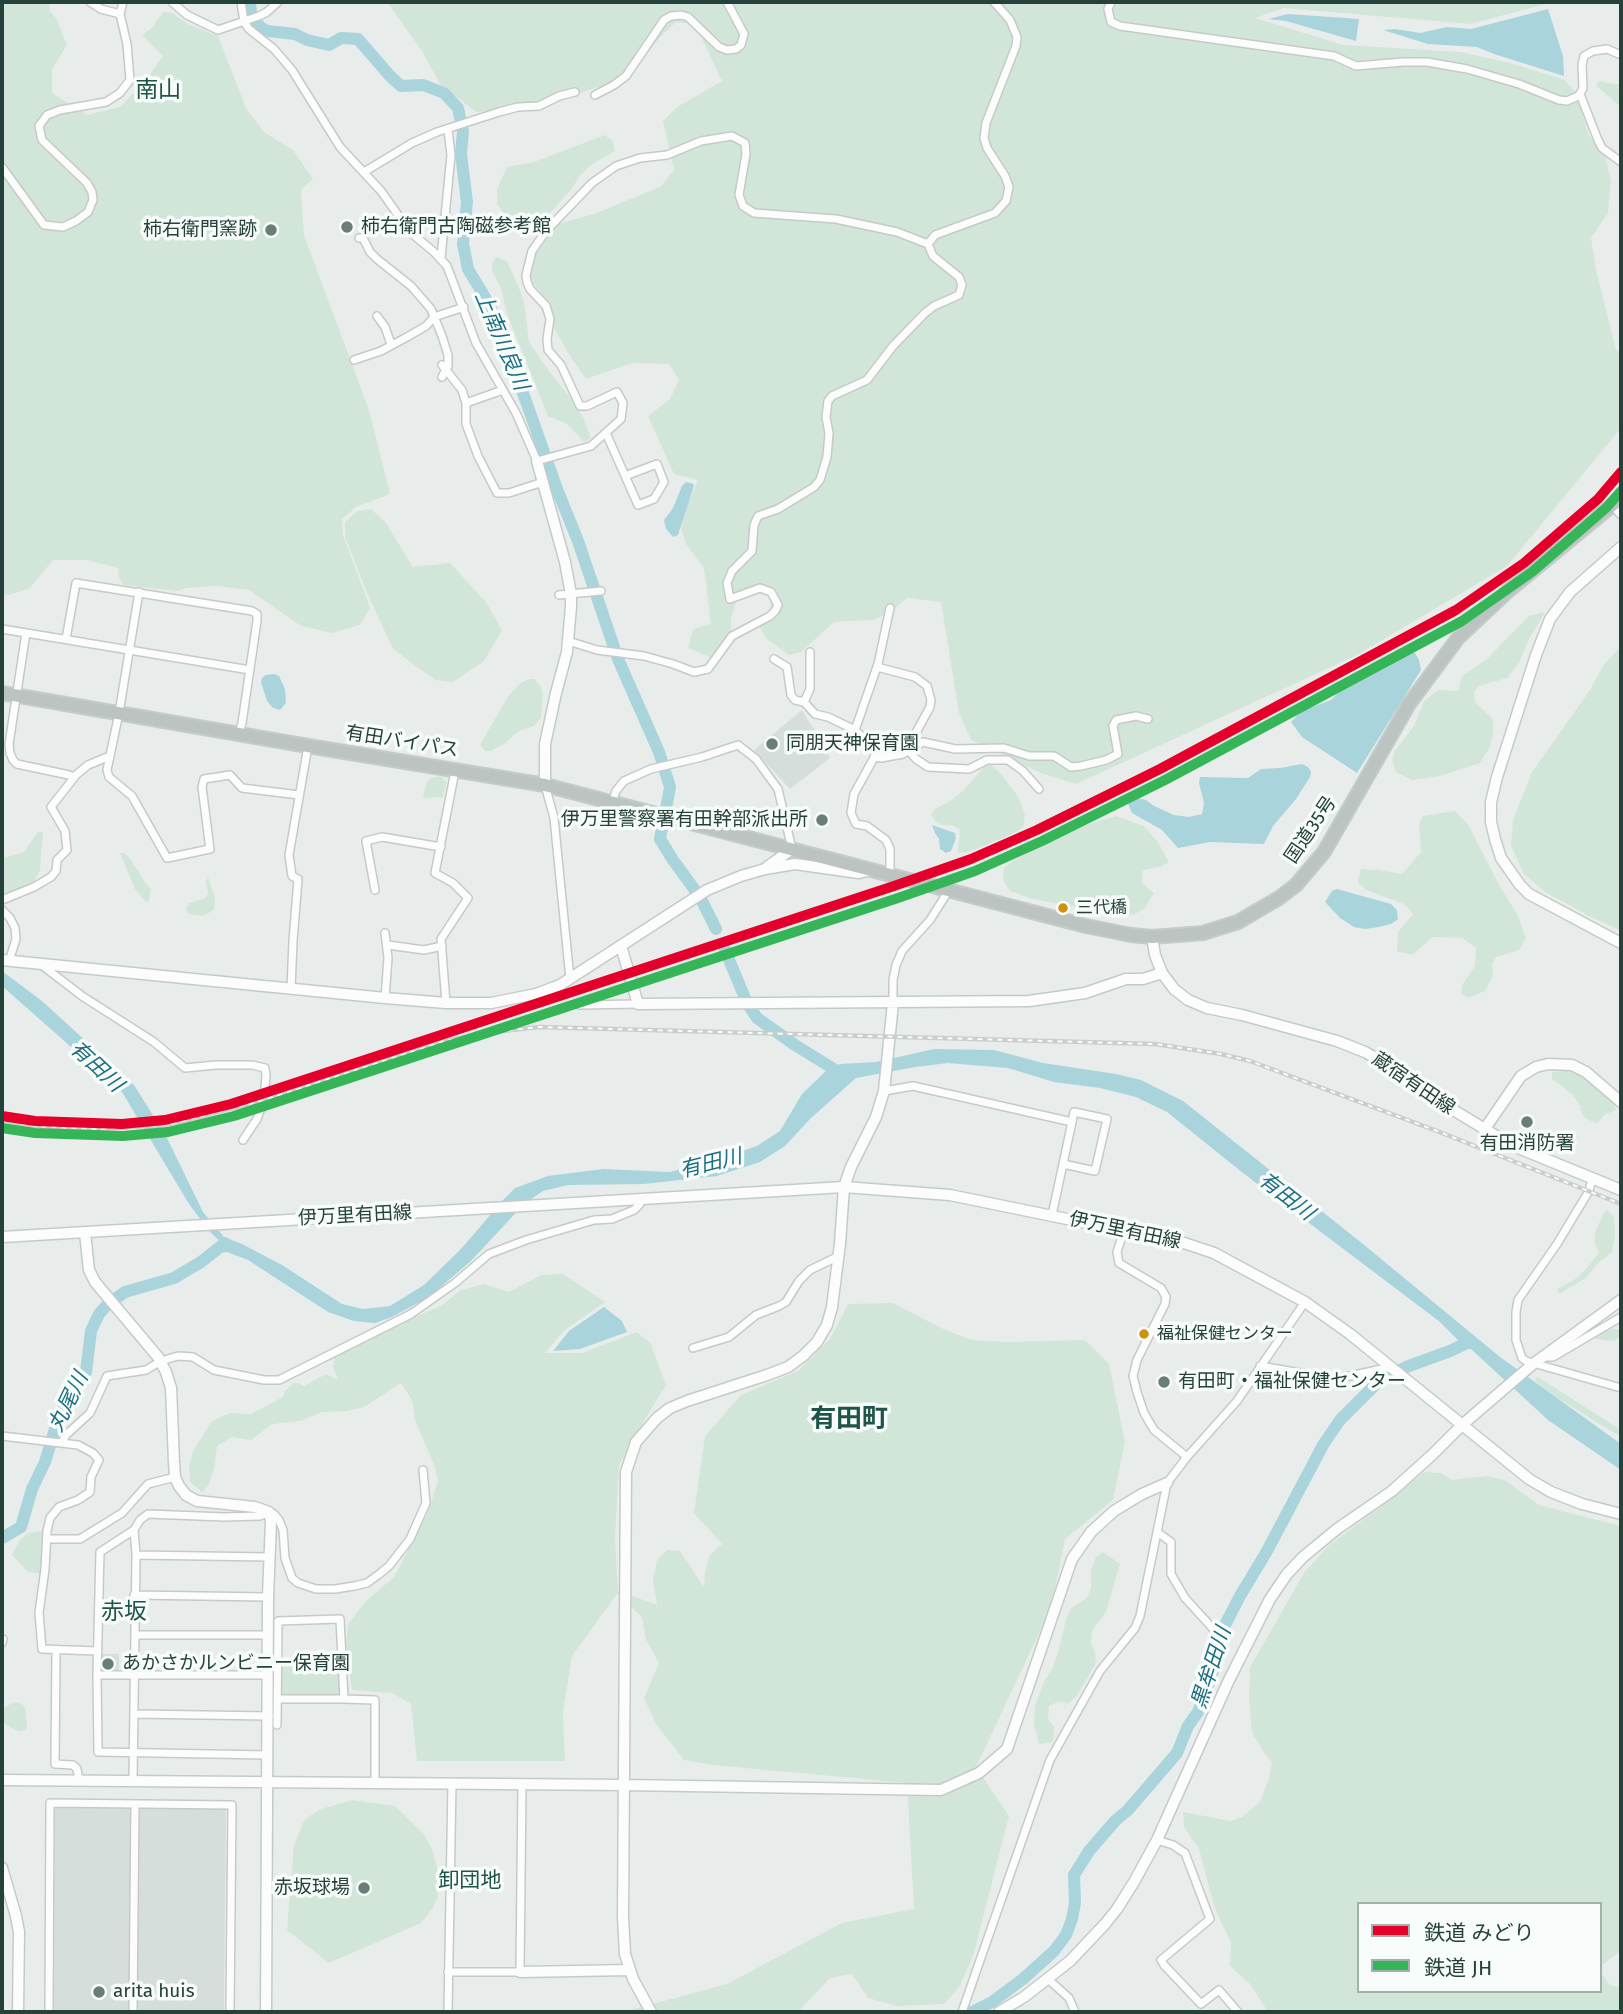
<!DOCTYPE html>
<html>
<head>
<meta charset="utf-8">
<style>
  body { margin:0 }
  #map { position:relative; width:1623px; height:2014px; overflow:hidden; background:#e8edeb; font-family:"Fira Sans","Noto Sans JP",sans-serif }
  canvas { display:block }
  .frame { position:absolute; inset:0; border:4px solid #24423a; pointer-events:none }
  .legend { position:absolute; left:1357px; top:1902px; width:245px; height:91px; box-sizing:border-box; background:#f7fbf9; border:2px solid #a3b1ad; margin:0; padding:9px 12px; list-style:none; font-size:21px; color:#24423a }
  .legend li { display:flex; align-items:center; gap:14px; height:35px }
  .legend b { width:35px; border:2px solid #a3b1ad }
</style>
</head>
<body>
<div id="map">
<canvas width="1623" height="2014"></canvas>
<div class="frame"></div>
<ul class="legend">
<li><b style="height:9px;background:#e4002b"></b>鉄道 みどり</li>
<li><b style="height:9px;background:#36b558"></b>鉄道 JH</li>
</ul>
</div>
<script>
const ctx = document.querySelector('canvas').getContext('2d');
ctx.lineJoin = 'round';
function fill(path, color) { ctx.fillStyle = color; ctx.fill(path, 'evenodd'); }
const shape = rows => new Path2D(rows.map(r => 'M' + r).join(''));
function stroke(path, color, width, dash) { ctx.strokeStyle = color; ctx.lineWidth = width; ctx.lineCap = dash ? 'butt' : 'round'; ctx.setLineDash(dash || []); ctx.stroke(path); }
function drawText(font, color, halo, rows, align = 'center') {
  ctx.font = font + ' "Fira Sans","Noto Sans JP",sans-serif'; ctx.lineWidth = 7; ctx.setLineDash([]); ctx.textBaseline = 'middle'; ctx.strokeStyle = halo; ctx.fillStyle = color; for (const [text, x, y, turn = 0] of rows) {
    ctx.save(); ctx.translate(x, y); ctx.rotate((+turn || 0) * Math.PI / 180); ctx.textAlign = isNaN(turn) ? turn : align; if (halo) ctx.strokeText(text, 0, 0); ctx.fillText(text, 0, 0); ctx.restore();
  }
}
fill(shape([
  [802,710,810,724,821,737,830,758,790,789,754,750],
  [102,1654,119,1654,119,1673,101,1673],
  [135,1806,226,1807,224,2012,54,2012,55,1807]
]), '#d6dedb');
fill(shape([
  [2,2,49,2,50,11,56,18,67,45,52,69,52,93,87,115,120,107,145,81,163,56,142,35,152,28,163,12,172,13,188,24,218,36,246,108,264,132,293,150,313,179,301,189,304,235,369,410,390,494,356,507,342,519,343,535,370,608,360,625,332,633,301,626,249,590,217,586,186,588,177,591,123,585,119,578,118,568,87,560,53,560,30,588,10,595,2,594],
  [387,2,1554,2,1470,24,1284,8,1255,18,1343,45,1461,52,1510,63,1565,80,1577,94,1589,136,1604,151,1611,181,1608,213,1591,238,1596,270,1616,350,1621,353,1621,428,1507,566,1357,655,1076,784,1043,774,971,740,959,713,941,602,907,598,889,613,873,620,834,622,801,652,789,655,767,639,759,626,771,609,770,597,764,593,757,594,736,601,731,619,731,640,710,657,688,648,693,629,711,624,704,568,686,544,681,529,686,509,698,480,674,474,648,416,670,399,679,380,669,364,632,363,586,379,568,353,549,318,549,303,533,283,530,270,534,257,557,224,594,214,660,187,674,170,663,121,677,107,722,81,695,24,676,22,662,35,628,77,535,108,476,112,440,84,422,51],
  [1598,81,1613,84,1621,84,1621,107,1600,89,1596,85],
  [605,135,613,141,615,151,594,163,581,174,571,190,547,216,530,223,508,219,497,204,497,189,507,167,534,162],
  [496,257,507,261,519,288,524,302,529,342,546,367,569,396,584,419,591,438,584,442,567,424,548,416,507,314,501,288,492,271,492,264],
  [371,509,386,523,413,567,450,563,486,602,502,630,484,661,453,682,435,680,393,649,367,593,345,537,345,522,357,511],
  [1545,612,1529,639,1519,663,1507,678,1479,686,1474,692,1475,702,1493,719,1493,735,1490,747,1480,763,1440,776,1412,780,1396,772,1392,760,1395,751,1414,726,1424,701,1438,690,1458,691,1462,676,1487,659,1529,616],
  [1621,642,1621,931,1591,917,1545,892,1524,874,1511,846,1513,820,1532,772,1590,690,1603,666,1618,649],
  [529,679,534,679,541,687,543,695,541,718,534,726,519,731,504,744,491,751,485,751,480,745,507,698,519,684],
  [992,765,1002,775,1019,798,1025,815,1024,825,1021,829,1012,834,969,852,958,853,960,830,954,826,943,825,935,821,931,815,935,809,950,801,963,791,985,766],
  [440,776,446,782,443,797,425,798,423,796,427,782,432,778],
  [1455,811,1469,826,1498,883,1517,914,1526,938,1519,950,1496,957,1492,964,1493,976,1485,991,1468,998,1461,993,1462,985,1475,966,1476,948,1462,938,1433,937,1412,955,1397,951,1398,932,1413,914,1404,904,1366,890,1358,882,1361,869,1379,870,1402,874,1421,852,1419,824,1423,816],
  [1116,816,1144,826,1158,842,1169,862,1160,867,1143,870,1142,883,1154,893,1144,909,1133,915,1110,916,1083,908,1032,899,1010,891,1003,880,1004,868,1011,862,1070,830],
  [38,832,43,832,40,870,30,890,2,903,2,854,3,858,24,852],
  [120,853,125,853,131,860,146,884,151,889,149,901,146,902,135,889],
  [208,877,215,898,214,910,203,916,188,914,186,909,189,903,206,898,208,892,206,882],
  [1562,1071,1572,1071,1582,1074,1614,1103,1616,1110,1604,1115,1597,1124,1585,1118,1580,1110,1581,1107,1572,1094,1552,1079,1552,1072],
  [1607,1210,1614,1217,1615,1235,1612,1252,1597,1264,1586,1278,1559,1294,1557,1289,1574,1280,1586,1269,1599,1253,1595,1244,1595,1232,1604,1213],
  [563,1274,605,1302,565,1330,545,1353,582,1353,637,1332,651,1344,666,1385,642,1424,619,1465,615,1539,618,1591,657,1605,653,1580,657,1560,667,1550,680,1551,704,1587,705,1572,710,1555,722,1544,694,1513,705,1436,741,1395,798,1371,830,1339,848,1304,893,1303,943,1329,972,1340,1006,1342,1085,1340,1109,1364,1125,1442,1113,1500,1065,1539,1051,1608,976,1767,1009,1816,974,1953,960,1986,944,2004,897,2006,868,1998,852,1974,830,1978,798,2012,623,2012,727,1984,842,1923,914,1909,907,1783,713,1765,684,1760,656,1724,644,1698,659,1663,646,1640,642,1617,617,1594,572,1656,563,1712,565,1761,417,1761,411,1704,392,1693,352,1690,346,1646,348,1624,366,1601,394,1577,427,1515,438,1481,435,1467,415,1420,412,1400,401,1383,364,1407,347,1411,322,1412,300,1421,272,1424,251,1440,232,1437,217,1446,214,1470,208,1486,202,1492,190,1482,189,1466,193,1451,212,1421,230,1413,251,1414,283,1397,285,1391,294,1383,298,1383,304,1386,326,1374,338,1380,333,1367,335,1355,384,1330,441,1306,461,1290,484,1284,509,1292,541,1275],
  [1612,1329,1621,1329,1621,1335,1616,1340,1611,1341,1596,1339,1595,1336,1597,1334],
  [1538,1377,1621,1430,1621,1437,1559,1399,1537,1383,1535,1379],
  [1424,1472,1441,1473,1452,1480,1487,1476,1505,1480,1539,1505,1621,1526,1621,1950,1600,1967,1600,1904,1359,1904,1359,1991,1600,1991,1600,1971,1610,1985,1621,1988,1621,2012,1268,2012,1250,1984,1230,1966,1231,1943,1215,1909,1199,1849,1184,1827,1183,1812,1231,1821,1242,1817,1260,1802,1269,1779,1272,1762,1265,1754,1252,1733,1249,1700,1250,1667,1304,1573,1328,1546,1394,1497],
  [41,1531,44,1534,44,1543,41,1574,27,1571,12,1555,20,1540,28,1533],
  [1103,1552,1120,1564,1106,1612,1092,1631,1091,1643,1095,1652,1096,1663,1076,1697,1069,1703,1058,1702,1049,1706,1048,1719,1054,1727,1053,1742,1039,1744,1034,1724,1035,1706,1044,1682,1052,1669,1058,1653,1066,1619,1071,1608,1087,1598,1091,1588,1091,1570,1096,1557],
  [340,1664,340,1693,336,1696,282,1697,280,1692,281,1666],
  [17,1703,22,1704,25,1708,27,1728,22,1731,17,1731,2,1722,2,1710,10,1704],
  [352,1800,395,1806,423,1833,432,1849,437,1867,438,1897,432,1909,421,1923,329,1963,287,1930,294,1845,303,1823,308,1817,321,1809]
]), '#d1e6d8');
fill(shape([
  [1548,9,1563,56,1564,76,1494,54,1477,47,1428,44,1383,30,1395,29,1420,33,1447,27,1471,29],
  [1288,14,1359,19,1356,41,1286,21,1268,19],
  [686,482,694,484,693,489,678,535,673,537,666,529,664,520,673,508,682,486],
  [1408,652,1415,653,1419,660,1421,670,1357,773,1302,737,1291,722,1301,711,1331,700,1345,686,1381,662,1395,655],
  [274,674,279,676,285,689,286,703,280,710,273,708,267,701,261,682,262,678,266,675],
  [1302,764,1308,767,1311,772,1310,777,1296,799,1273,826,1264,844,1210,842,1178,848,1162,830,1132,813,1128,804,1137,798,1146,800,1154,806,1174,815,1189,817,1202,814,1204,803,1199,783,1200,777,1248,778,1261,769,1280,768],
  [932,825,955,833,956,838,951,851,946,853,940,849,939,839,935,833],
  [1337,889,1391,904,1397,910,1398,919,1391,924,1379,927,1365,929,1354,927,1340,918,1325,902,1332,891],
  [2,971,42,1001,134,1085,166,1136,203,1212,224,1237,242,1244,282,1265,342,1304,363,1309,390,1306,424,1285,461,1249,503,1200,515,1188,548,1176,603,1169,670,1172,719,1159,757,1146,780,1131,802,1094,827,1070,840,1064,876,1062,934,1049,994,1050,1043,1063,1116,1074,1141,1080,1183,1101,1363,1244,1500,1357,1621,1444,1621,1470,1548,1420,1471,1349,1463,1348,1461,1343,1440,1322,1243,1173,1167,1112,1136,1097,1100,1088,1054,1082,1008,1068,948,1063,915,1067,856,1078,810,1119,785,1146,760,1162,717,1176,644,1184,568,1185,543,1191,524,1204,471,1261,429,1297,392,1317,375,1323,354,1321,328,1312,248,1260,227,1252,220,1253,222,1243,210,1232,189,1204,122,1092,2,986],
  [604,1307,622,1321,627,1332,580,1349,553,1351,569,1331]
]), '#a9d4db');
stroke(shape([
  [250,2,251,13,260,27,267,31,295,34,307,40,329,45,341,38,358,39,390,76,401,86,423,85,444,93,458,108,463,131,461,154,467,202,463,244,468,269,489,304,511,359,557,489,578,541,618,659,659,752,670,787,666,809],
  [662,828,660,839,673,860,700,897,716,929],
  [725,950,747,1003,757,1018,795,1045,845,1076],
  [2,1538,21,1527,32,1489,45,1462,59,1416,86,1372,91,1331,99,1314,108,1304,125,1292,174,1278,201,1262,225,1243],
  [972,2012,992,2002,1023,1979,1054,1951,1066,1935,1072,1919,1075,1903,1074,1875,1089,1851,1115,1821,1128,1810,1177,1753,1188,1726,1198,1712,1216,1663,1225,1625,1240,1596,1267,1551,1323,1445,1340,1420,1378,1382,1406,1367,1450,1351,1471,1341]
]), '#a9d4db', 12);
const street = shape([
  [90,2,101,9,120,14],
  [172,2,187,15,218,30,259,16,267,12,278,2],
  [241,2,244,22,249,29,274,49,292,70,340,147,381,191,410,232,434,252,447,266,476,343,516,413,537,461,591,446,621,419,623,403,617,392,587,406,580,406,561,365,548,350,547,339,550,319,546,306,530,289,527,282,526,275,532,251,546,231,592,183,616,166,640,158,667,155,701,141,732,136,745,143,746,154,739,195,743,206,754,213,836,219,897,232,928,244,933,256,959,277,962,285,959,295,934,306,925,313,893,346,867,380,832,396,828,401,826,417,829,433,827,457,820,480,814,487,778,509,758,516,754,525,752,551,732,571,727,583,730,599,760,588,771,592,778,605,775,611,770,616,732,636,708,669,694,672,673,664,644,656,597,650,568,641],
  [1111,2,1108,9,1111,22,1120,26,1334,56,1356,66,1403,62,1427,62,1467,69,1519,84,1559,100,1567,101,1578,96,1581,92,1583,88,1582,65,1584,56,1593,51,1607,49,1621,55],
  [1580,94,1598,140,1602,148,1621,162],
  [595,95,614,85,626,76,664,20,671,16,681,15,688,17,719,47,727,50,736,49,741,45,744,34,727,2],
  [2,167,44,225,63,227,76,221,88,212,93,200,92,192,87,183,42,140,39,126,47,115,60,110,106,102,120,93,130,80,127,44,120,14,123,2],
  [364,172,412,143,437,132,499,112,518,107,539,106,559,96,575,92],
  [359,238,363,238,370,252,377,259,411,286,431,309,442,336,448,355,448,366,442,377],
  [928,244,935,235,995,213,1006,201,1009,187,1005,176,987,148,984,138,986,123,1016,46,1017,37,1010,20,994,2],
  [441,258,451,155,448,130],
  [377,316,385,327,391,344],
  [354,360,381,351,407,337,426,326,434,317,464,307],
  [442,365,462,390,466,403,466,424,478,456,497,493,509,493,543,482],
  [466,403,503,390],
  [606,433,638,505,654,499,664,482,657,464,625,476],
  [139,592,119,713,107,770,109,777,132,796,167,858,210,849,202,787,204,779,230,775,242,788,299,795],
  [559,595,601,591],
  [2,629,250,670],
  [26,633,9,744,10,753,13,760,17,764,69,775,74,777],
  [66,639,76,583,252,611,257,614,257,621,242,723,239,734],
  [774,659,787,667,791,695,795,700,804,702,815,714,828,717,855,730,875,750,875,756,854,794,851,813,856,824,867,826,886,840,890,849,890,874],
  [804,702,810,689,810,652],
  [855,730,878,664,890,608],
  [910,752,916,759,928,767,969,769,987,760,1008,760,1023,771,1039,789],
  [875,753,892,749,912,740,930,707,931,700,927,686,915,677,877,667],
  [874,757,881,758,903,754,923,742,955,749,1004,748,1029,756,1054,756,1071,767,1081,766,1106,760,1118,754,1113,726,1116,720,1136,716,1148,719],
  [545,785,554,818,570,979],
  [612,803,616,791,624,781,651,769,702,757,738,745,756,759,778,789,792,849],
  [375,890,366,841,382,837,441,847],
  [2,900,34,887,51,877,56,871,57,860,67,850,65,831,51,807,76,775,88,765,110,756],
  [2,910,10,918,15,928,16,939,9,961],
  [388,945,424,950,442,946],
  [43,966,82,996,154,1042,185,1068,216,1065,252,1065,265,1068,266,1076,264,1100,257,1119,243,1140],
  [291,989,293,941,298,879,292,876,289,855,308,746],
  [385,998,388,958,385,933],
  [446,1003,441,939,468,898,453,883,435,873,455,771],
  [893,1003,893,980,896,965,902,951,930,920,949,890],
  [579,1005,638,1004],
  [884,1091,913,1086,1072,1122,1052,1215],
  [1063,1164,1095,1171,1107,1119,1074,1112,1072,1122],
  [1592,1179,1589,1191,1557,1244,1518,1300,1516,1312,1516,1340,1522,1358,1526,1361,1621,1388],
  [1124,1230,1117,1252,1119,1263,1161,1288,1166,1297,1165,1304,1137,1360,1133,1376,1137,1392,1144,1413,1154,1430,1187,1457],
  [693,1348,729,1337,756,1315,779,1306,786,1302,799,1281,810,1270,837,1257],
  [1544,1357,1553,1357,1621,1317],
  [1260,1366,1336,1379,1391,1367],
  [2,1436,78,1445,93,1453,99,1460,91,1477,90,1492,78,1500,59,1507,50,1518,47,1531,45,1569,39,1613,42,1649,97,1651],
  [62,1442,66,1435,90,1413,107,1376,146,1370,161,1361,178,1356,193,1357,214,1370,264,1380,279,1380,411,1314,455,1283,489,1254,526,1240,594,1220,612,1219,634,1210,640,1204,640,1200],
  [134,1530,100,1552,97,1675,98,1752,268,1755],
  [1157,1532,1171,1542,1171,1574,1185,1598,1216,1632],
  [47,1539,80,1539,122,1513,148,1484,175,1477],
  [136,1555,269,1557],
  [134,1595,268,1597],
  [135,1635,268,1635],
  [2,1643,3,1639],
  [56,1650,55,1764,73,1765,77,1769,79,1781],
  [97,1675,268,1675],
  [278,1699,344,1699],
  [134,1714,269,1716],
  [277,1725,278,1621,340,1619,344,1699,375,1700,375,1783],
  [133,1781,136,1555,134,1530,140,1520,148,1514,224,1517,260,1516,269,1512,274,1514,279,1520,283,1530,285,1558,292,1578,298,1583,316,1589,335,1589,354,1586,367,1583,378,1575,389,1566,410,1539,426,1503,423,1470],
  [1157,1840,1173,1845,1185,1853,1210,1919,1161,1960,1164,1965,1201,2004,1219,1990,1238,2012],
  [448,1972,520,1972,522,1785],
  [1048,1979,1069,1998,1075,2012],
  [49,2012,50,1803,232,1805,230,2012],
  [133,2012,135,1804],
  [448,2012,452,1783],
  [962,2012,1050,1760,1100,1671,1135,1628,1140,1616,1167,1483,1187,1457,1237,1401,1305,1302]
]);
const secondary = shape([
  [537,461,565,562,571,594,571,607,567,652,556,693,545,744,545,785],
  [1614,505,1621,513],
  [1621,547,1570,592,1550,619,1536,655,1497,777,1491,802,1491,822,1495,839,1501,858,1520,885,1529,894,1621,943],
  [767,867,792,849],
  [1152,937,1155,955,1162,973,1174,989,1188,1000,1207,1008,1242,1015,1337,1041,1365,1052,1395,1069,1437,1100,1511,1145,1621,1190],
  [621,946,638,1004,1029,1001,1085,993,1126,979,1143,979,1162,973],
  [2,960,385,998,446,1003,491,1003,536,994,560,985,707,890,741,876,765,869,795,864,859,873,867,871],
  [1484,1130,1521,1076,1536,1067,1548,1064,1572,1065,1586,1072,1621,1102],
  [85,1233,89,1270,95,1282,158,1357,166,1372,171,1388,174,1462,175,1477,179,1486,186,1495,197,1501,255,1507,269,1512,271,1521,268,1597,266,2012],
  [2,1237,844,1187,950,1195,1184,1243,1214,1253,1305,1302,1350,1334,1529,1479,1551,1492,1582,1504,1621,1514],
  [2,1780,625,1785,941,1790,979,1773,1007,1749,1072,1559,1091,1532,1114,1511,1142,1494,1167,1483],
  [2,1868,16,1916,19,1932,18,2012],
  [520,1972,630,1970],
  [651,2012,633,1979,625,1954,623,1917,626,1472,636,1442,657,1418,670,1408,687,1401,767,1375,788,1367,803,1356,817,1342,827,1325,832,1307,840,1244,844,1187,851,1167,876,1117,884,1091,893,1003],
  [999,2012,1024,1997,1070,1961,1105,1924,1117,1909,1134,1882,1157,1840,1229,1680,1270,1599,1287,1574,1303,1557,1337,1529,1392,1491,1433,1454,1462,1425,1533,1364,1621,1300]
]);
const highway = shape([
  [2,693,308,746,545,785,1086,926,1131,935,1152,937,1203,933,1238,922,1279,898,1296,885,1324,852,1409,704,1458,638,1508,591,1621,498]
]);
stroke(street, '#c5cac8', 10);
stroke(secondary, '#c3cbc8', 13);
stroke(highway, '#c3ccc9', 16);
stroke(street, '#fcfcfc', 7);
stroke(secondary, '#fcfcfc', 10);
stroke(highway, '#bcc4c2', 12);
const rail = shape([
  [2,1120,36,1126,97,1129,166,1125,264,1100,445,1041,485,1033,539,1027,1155,1044,1221,1054,1250,1061,1437,1131,1621,1204]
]);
stroke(rail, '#c9cdcc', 4.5);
stroke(rail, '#f7fbf9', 2, [5]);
stroke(shape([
  [2,1116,35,1121,122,1124,165,1120,231,1104,894,886,971,859,1037,830,1160,769,1456,610,1524,563,1598,499,1621,472]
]), '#e4002b', 10);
stroke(shape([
  [2,1128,35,1133,123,1136,168,1132,234,1116,898,898,975,871,1042,841,1165,780,1462,621,1532,572,1606,508,1621,491]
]), '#36b558', 10);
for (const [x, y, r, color] of [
  [347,227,7,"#697e78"],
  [271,230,7,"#697e78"],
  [772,744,7,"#697e78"],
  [822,820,7,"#697e78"],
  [1063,908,6,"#cd920c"],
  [1527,1122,7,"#697e78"],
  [1144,1334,6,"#cd920c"],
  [1164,1382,7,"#697e78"],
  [108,1664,7,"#697e78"],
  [364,1888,7,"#697e78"],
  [99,1992,7,"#697e78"]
]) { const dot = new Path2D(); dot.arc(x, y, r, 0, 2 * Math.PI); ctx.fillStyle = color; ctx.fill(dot); stroke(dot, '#f7fbf9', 2.5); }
drawText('17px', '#24423a', '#f7fbf9', [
  ["三代橋",1076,908],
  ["福祉保健センター",1157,1334]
], 'left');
drawText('19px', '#24423a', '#f7fbf9', [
  ["柿右衛門古陶磁参考館",361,227],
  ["柿右衛門窯跡",257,230,"right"],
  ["同朋天神保育園",786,744],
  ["伊万里警察署有田幹部派出所",808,820,"right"],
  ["有田消防署",1527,1144,"center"],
  ["有田町・福祉保健センター",1178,1382],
  ["あかさかルンビニー保育園",122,1664],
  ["赤坂球場",350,1888,"right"],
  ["arita huis",113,1992]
], 'left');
drawText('19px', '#24423a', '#f7fbf9', [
  ["有田バイパス",402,742,9],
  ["国道35号",1311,830,-56],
  ["蔵宿有田線",1413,1084,34],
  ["伊万里有田線",355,1216,-3],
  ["伊万里有田線",1125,1231,12]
]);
drawText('italic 21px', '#1c6f80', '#f7fbf9', [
  ["上南川良川",501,341,67],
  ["有田川",96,1067,43],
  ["有田川",711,1164,-14],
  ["有田川",1286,1197,38],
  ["丸尾川",69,1402,-64],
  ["黒牟田川",1212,1668,-72]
]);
drawText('21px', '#1f5548', '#f7fbf9', [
  ["卸団地",470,1881]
]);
drawText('23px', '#1f5548', '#f7fbf9', [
  ["南山",158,91],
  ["赤坂",124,1613]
]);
drawText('bold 26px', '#1f5548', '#f7fbf9', [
  ["有田町",849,1420]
]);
</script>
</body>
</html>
